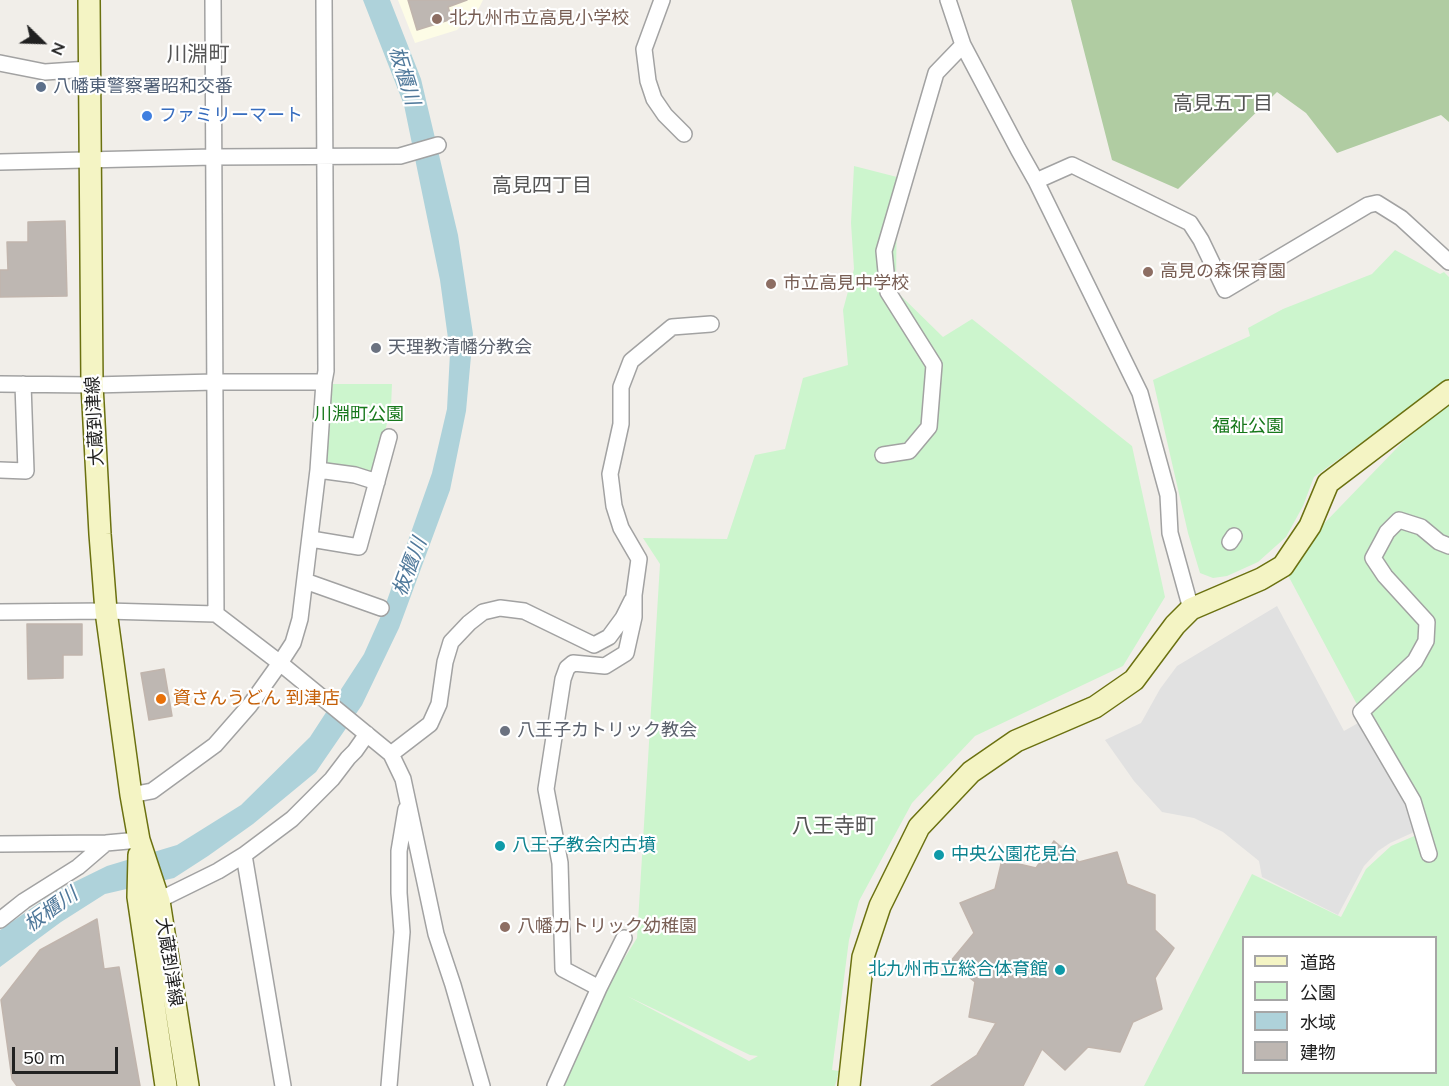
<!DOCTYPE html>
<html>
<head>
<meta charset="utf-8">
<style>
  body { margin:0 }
  #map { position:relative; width:1449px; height:1086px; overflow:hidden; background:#f1eee9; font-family:Mulish,"Noto Sans JP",sans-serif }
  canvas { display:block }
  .legend { position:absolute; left:1242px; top:936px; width:195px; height:138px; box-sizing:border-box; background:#fff; border:2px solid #a6a6a6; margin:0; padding:8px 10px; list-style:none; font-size:18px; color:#212121 }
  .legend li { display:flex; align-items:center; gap:12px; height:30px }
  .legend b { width:30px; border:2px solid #a6a6a6 }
  .north { position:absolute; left:12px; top:12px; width:60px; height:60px; -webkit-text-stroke:4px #fff; paint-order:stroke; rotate:113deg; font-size:16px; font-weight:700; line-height:24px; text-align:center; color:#212121 }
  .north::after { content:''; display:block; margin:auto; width:21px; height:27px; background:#212121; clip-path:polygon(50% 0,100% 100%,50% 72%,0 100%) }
  .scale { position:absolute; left:12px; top:1047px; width:106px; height:27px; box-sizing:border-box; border:3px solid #212121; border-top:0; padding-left:8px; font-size:18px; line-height:21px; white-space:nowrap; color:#212121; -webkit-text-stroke:4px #fff; paint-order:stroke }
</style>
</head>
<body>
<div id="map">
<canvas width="1449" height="1086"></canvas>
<ul class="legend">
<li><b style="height:8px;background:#f4f4c4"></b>道路</li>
<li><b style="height:16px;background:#ccf5cd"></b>公園</li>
<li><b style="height:16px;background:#aed2da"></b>水域</li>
<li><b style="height:16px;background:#beb7b2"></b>建物</li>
</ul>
<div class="north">N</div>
<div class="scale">50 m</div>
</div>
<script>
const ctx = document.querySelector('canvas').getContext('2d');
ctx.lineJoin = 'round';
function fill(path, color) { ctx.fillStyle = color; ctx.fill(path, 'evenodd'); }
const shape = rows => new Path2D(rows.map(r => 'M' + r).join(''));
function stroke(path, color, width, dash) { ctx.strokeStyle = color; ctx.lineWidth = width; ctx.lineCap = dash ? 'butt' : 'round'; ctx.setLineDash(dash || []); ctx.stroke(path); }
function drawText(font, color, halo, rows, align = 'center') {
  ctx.font = font + ' Mulish,"Noto Sans JP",sans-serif'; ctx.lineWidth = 4.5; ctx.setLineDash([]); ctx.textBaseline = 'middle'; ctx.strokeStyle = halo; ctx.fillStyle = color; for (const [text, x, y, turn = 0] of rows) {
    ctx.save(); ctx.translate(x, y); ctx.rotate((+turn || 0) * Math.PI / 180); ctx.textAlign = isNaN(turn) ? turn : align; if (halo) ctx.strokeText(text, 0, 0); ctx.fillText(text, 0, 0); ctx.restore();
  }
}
fill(shape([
  [398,0,483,0,479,8,457,30,415,43]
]), '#fdfce6');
fill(shape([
  [1071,0,1449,0,1449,122,1441,115,1337,153,1306,113,1277,92,1178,189,1112,160]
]), '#b0cca2');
fill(shape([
  [854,166,897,177,896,291,943,337,972,319,1132,446,1165,597,1123,666,975,736,912,803,859,901,849,940,832,1070,839,1071,835,1086,561,1086,607,986,637,938,660,564,643,538,727,539,755,455,785,449,803,378,848,365,843,310,854,269,851,223],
  [627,996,750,1055,758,1056,749,1061],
  [1395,250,1440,274,1444,272,1449,277,1449,379,1314,477,1303,506,1286,537,1258,562,1227,576,1213,578,1200,573,1188,533,1153,380,1250,336,1248,328,1283,309,1372,274],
  [333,384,392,384,391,407,374,476,324,468],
  [1449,394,1449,1086,1144,1086,1252,874,1341,917,1366,869,1391,846,1426,831,1361,712,1283,566],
  [1244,938,1436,938,1436,1072,1244,1072]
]), '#ccf5cd');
fill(shape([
  [1277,606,1344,731,1360,722,1423,828,1390,843,1378,851,1364,866,1338,915,1262,877,1259,861,1223,832,1194,818,1162,812,1134,781,1105,740,1141,723,1160,689,1177,666]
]), '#e1e1e1');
fill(shape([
  [363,0,390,0,421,79,458,235,473,334,466,411,450,490,399,628,362,705,316,772,253,824,208,856,174,878,105,894,61,922,0,967,0,930,58,890,107,866,177,845,241,805,310,737,364,654,384,609,432,473,447,409,450,353,440,280,404,105]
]), '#aed2da');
const building = shape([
  [408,0,467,0,448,7,452,19,417,30,408,0],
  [65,221,67,296,0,297,0,270,8,270,7,242,28,242,28,222,65,221],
  [27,624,82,624,82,655,63,655,63,678,28,679,27,624],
  [164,669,172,716,149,720,141,673,164,669],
  [1054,841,1079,862,1117,852,1127,884,1155,895,1155,930,1174,948,1155,978,1162,1009,1133,1022,1120,1052,1088,1047,1065,1070,1042,1049,1023,1086,931,1086,977,1055,996,1023,969,1017,975,982,950,962,974,933,960,903,995,889,1002,860,1036,868,1054,841],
  [97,919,104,969,119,967,140,1086,17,1086,12,1079,1,1000,40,950,97,919]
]);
fill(building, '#beb7b2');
stroke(building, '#c1b5ad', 1.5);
const street = shape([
  [213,0,216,614],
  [662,0,644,49,648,81,654,99,665,115,684,134],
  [948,0,963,45,1018,149,1036,181,1140,393,1168,495,1170,533,1191,609],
  [0,63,45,72,89,69],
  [0,162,213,157,400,156,438,145],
  [1036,181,1072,165,1190,223,1201,240,1225,290,1368,205,1377,203,1401,218,1449,262],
  [0,384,92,385,215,382,324,382],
  [883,455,909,451,929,427,934,365,888,292,884,251,936,73,963,45],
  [0,470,26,471,23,384],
  [318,470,355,475,377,482],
  [311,539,359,547,389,437],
  [1230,542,1234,536],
  [305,581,381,608],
  [0,612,106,611,216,614,280,663,391,754,403,779,436,934,453,985,482,1086],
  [391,754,430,724,439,704,445,662,451,642,469,623,483,612,500,608,524,611,594,645,609,637,623,618,632,600],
  [131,795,152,791,215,745,250,705,280,663,293,643,300,619,318,470,324,382,326,371,324,0],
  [0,844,106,843,139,840],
  [1429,854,1413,801,1361,712,1415,661,1426,641,1427,622,1385,576,1373,558,1387,532,1399,520,1421,527,1439,542,1449,546],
  [244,855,283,1086],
  [151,904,218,871,244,855,292,819,332,779,348,758,355,751,367,734],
  [0,920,24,901,78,867,106,843],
  [599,988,563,969,560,863,546,789,563,679,567,668,573,663,605,666,626,653,634,617,634,595,639,559,621,528,614,506,610,474,621,424,621,387,631,361,672,327,711,324],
  [389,1086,402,932,399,893,399,851,406,809],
  [555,1086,599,988,624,938]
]);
const secondary = shape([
  [89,0,92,385,100,534,106,611,131,795,139,840,159,901,188,1086],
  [139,855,138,897,166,1086],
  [849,1086,863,957,880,906,919,827,971,772,1016,741,1095,707,1134,680,1175,625,1191,609,1261,579,1283,566,1310,526,1328,483,1449,391]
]);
stroke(street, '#a2a2a2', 18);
stroke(secondary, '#6b7110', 24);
stroke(street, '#fff', 15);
stroke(secondary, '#f4f4c4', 21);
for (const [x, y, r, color] of [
  [437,19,6,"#8d6e63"],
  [41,87,6,"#5c6f8a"],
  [147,116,6,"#3f7fe0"],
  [1148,272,6,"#8d6e63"],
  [771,284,6,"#8d6e63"],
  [376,348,6,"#6b7280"],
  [161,699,6,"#e8710a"],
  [505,731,6,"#6b7280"],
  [500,846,6,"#0f9aa8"],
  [939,855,6,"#0f9aa8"],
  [505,927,6,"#8d6e63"],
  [1060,970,6,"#0f9aa8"]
]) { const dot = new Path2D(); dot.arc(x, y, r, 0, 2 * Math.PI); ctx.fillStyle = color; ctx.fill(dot); stroke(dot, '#fff', 2); }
drawText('18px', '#785e54', '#fff', [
  ["北九州市立高見小学校",449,19],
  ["高見の森保育園",1160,272],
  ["市立高見中学校",783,284],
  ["八幡カトリック幼稚園",517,927]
], 'left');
drawText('18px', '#4e5e75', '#fff', [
  ["八幡東警察署昭和交番",53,87]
], 'left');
drawText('18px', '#366cbe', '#fff', [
  ["ファミリーマート",159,116]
], 'left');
drawText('18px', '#5b616d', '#fff', [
  ["天理教清幡分教会",388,348],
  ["八王子カトリック教会",517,731]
], 'left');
drawText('18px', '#17781b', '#fff', [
  ["川淵町公園",359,415],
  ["福祉公園",1248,427]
]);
drawText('18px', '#212121', '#fff', [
  ["大蔵到津線",95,421,-93],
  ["大蔵到津線",169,962,81]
]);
drawText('18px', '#c56008', '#fff', [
  ["資さんうどん 到津店",173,699]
], 'left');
drawText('18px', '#0d838f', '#fff', [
  ["八王子教会内古墳",512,846],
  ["中央公園花見台",951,855],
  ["北九州市立総合体育館",1048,970,"right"]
], 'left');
drawText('italic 20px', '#4f789a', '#fff', [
  ["板櫃川",404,76,73],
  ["板櫃川",410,567,-69],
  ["板櫃川",51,910,-36]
]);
drawText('20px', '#545454', '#fff', [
  ["高見五丁目",1223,104],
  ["高見四丁目",542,186]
]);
drawText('21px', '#545454', '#fff', [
  ["川淵町",198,55],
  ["八王寺町",834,827]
]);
</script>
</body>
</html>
